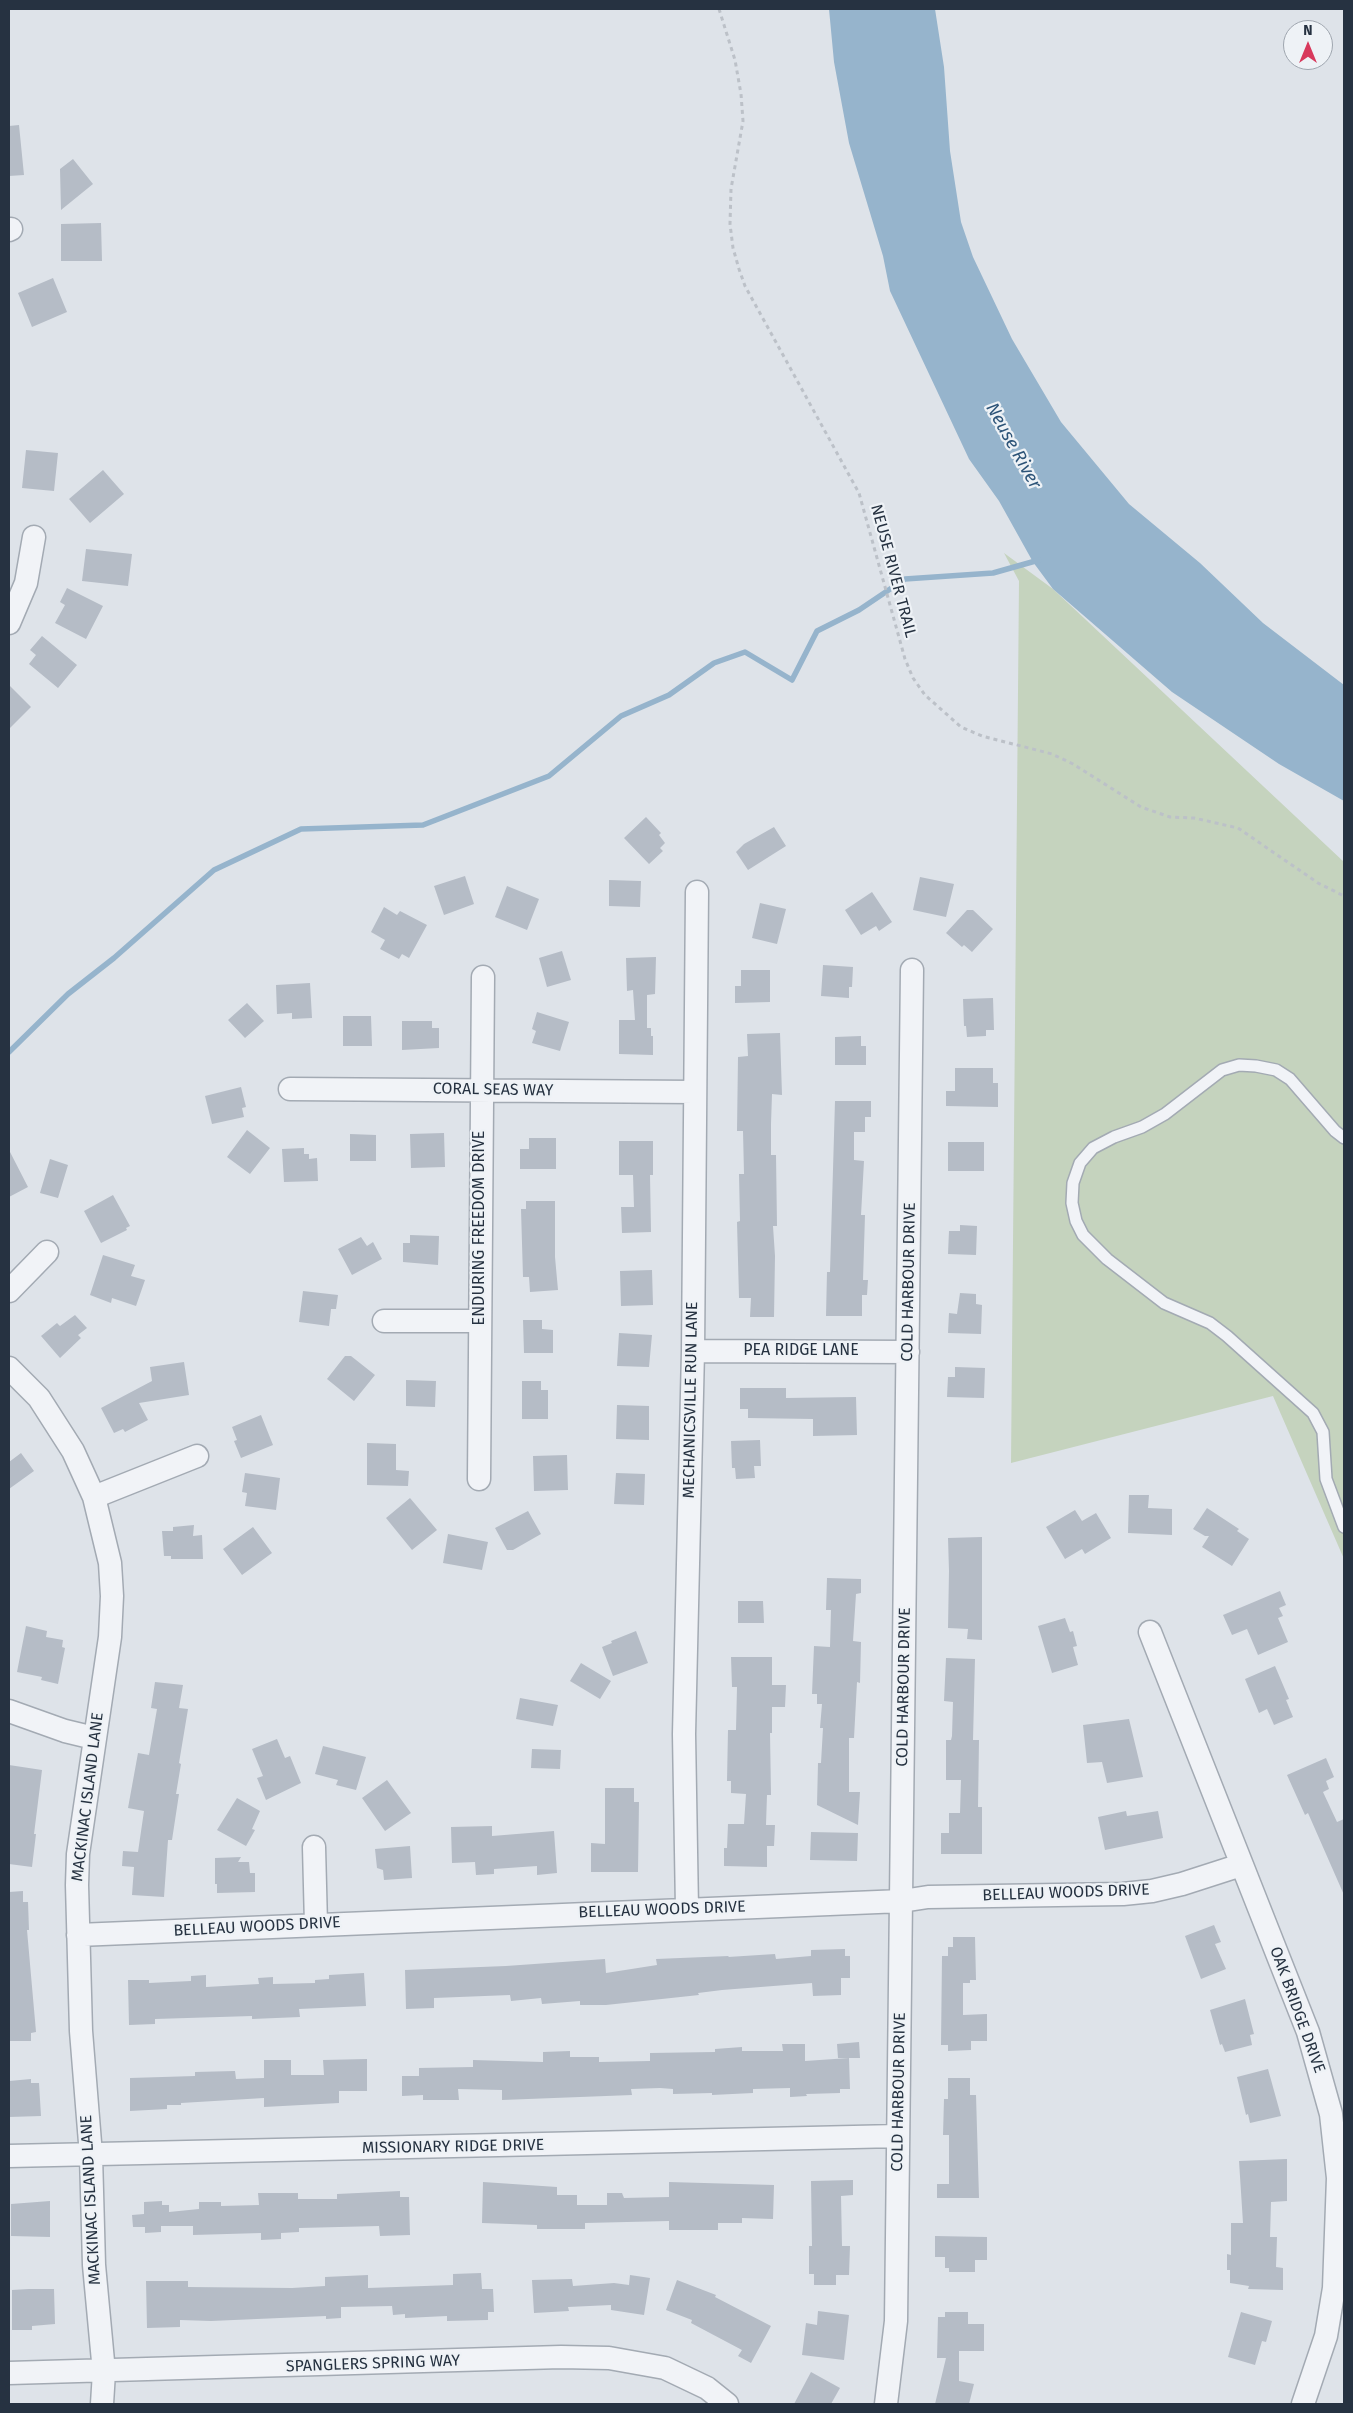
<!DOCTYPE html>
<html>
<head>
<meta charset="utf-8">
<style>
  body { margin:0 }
  #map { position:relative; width:1353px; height:2413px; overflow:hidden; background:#dee3e9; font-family:"Fira Sans",sans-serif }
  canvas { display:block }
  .frame { position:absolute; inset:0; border:10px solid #263241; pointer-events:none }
  .north { position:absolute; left:1283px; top:20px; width:50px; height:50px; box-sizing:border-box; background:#eef2f6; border:1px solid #9ea5ae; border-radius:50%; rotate:0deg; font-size:14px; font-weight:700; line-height:20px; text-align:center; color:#263241 }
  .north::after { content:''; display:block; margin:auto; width:18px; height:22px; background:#d8395c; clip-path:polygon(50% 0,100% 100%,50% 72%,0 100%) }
</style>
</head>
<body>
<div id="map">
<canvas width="1353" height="2413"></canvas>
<div class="frame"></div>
<div class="north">N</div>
</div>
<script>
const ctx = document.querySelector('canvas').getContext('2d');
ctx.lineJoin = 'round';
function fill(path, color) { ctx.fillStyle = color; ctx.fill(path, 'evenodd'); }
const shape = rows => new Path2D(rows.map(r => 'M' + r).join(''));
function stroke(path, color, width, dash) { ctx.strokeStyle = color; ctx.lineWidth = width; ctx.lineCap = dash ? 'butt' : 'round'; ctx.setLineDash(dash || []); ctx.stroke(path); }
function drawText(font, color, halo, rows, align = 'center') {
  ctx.font = font + ' "Fira Sans",sans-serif'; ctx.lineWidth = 4.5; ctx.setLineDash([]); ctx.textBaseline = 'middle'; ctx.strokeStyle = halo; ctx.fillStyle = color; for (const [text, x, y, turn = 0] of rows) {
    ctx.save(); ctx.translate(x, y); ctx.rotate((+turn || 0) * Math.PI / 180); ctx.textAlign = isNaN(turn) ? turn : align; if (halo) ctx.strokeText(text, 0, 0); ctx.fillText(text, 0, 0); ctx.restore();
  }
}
fill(shape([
  [1004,553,1053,589,1344,862,1344,1559,1273,1396,1011,1463,1019,581]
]), '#c5d3be');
fill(shape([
  [829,9,935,9,944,67,950,151,961,222,973,257,1012,339,1061,422,1129,504,1200,563,1263,623,1344,685,1344,801,1279,764,1172,692,1053,589,1033,562,999,501,969,459,890,291,883,256,849,143,834,62]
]), '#96b4cc');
stroke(shape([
  [9,1052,68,994,114,958,214,870,301,829,423,825,549,776,621,716,669,695,714,663,745,652,792,680,817,631,859,610,905,579,993,573,1039,560]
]), '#96b4cc', 5.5);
fill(shape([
  [19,125,24,175,9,176,9,126],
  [73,159,93,184,61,210,60,169],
  [101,223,102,261,61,261,61,224],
  [53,278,67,312,32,327,18,293],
  [26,450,58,453,54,491,22,488],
  [103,470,124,494,90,523,69,499],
  [86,549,132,554,128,586,82,581],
  [67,588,103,606,86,639,55,623,65,605,60,602],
  [42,636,77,665,58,688,29,664,36,655,30,650],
  [9,685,31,707,9,729],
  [646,817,661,833,659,835,665,843,660,848,663,851,649,864,624,838],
  [774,827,786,846,748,870,736,852,744,844],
  [465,876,474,904,444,915,434,886],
  [920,877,954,884,946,917,913,910],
  [609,880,641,881,640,907,609,906],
  [507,886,539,899,527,930,495,917],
  [872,892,892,922,879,931,876,926,861,935,845,910],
  [760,903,786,909,777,944,752,938],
  [384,907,397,915,400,911,427,925,409,958,402,954,399,959,380,949,385,940,371,932],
  [967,910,973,910,993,929,972,952,964,945,962,947,946,933],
  [562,951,571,980,547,987,539,958],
  [656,957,655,994,647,995,647,1028,651,1028,651,1036,653,1036,653,1055,619,1054,619,1020,635,1020,633,990,627,991,626,958],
  [823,965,853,967,852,987,849,987,849,998,821,996],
  [741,970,770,970,770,1002,735,1003,735,986,741,986],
  [310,983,312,1018,292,1019,292,1013,277,1014,276,985],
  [993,998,994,1030,986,1030,986,1036,967,1037,966,1026,964,1026,963,999],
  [247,1003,264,1021,245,1038,228,1020],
  [537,1012,569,1022,560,1051,532,1043,536,1031,532,1029],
  [343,1016,371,1016,372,1046,343,1046],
  [402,1021,432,1021,432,1028,439,1028,439,1048,402,1050],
  [780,1033,782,1095,772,1094,771,1124,771,1155,776,1155,777,1226,773,1226,775,1256,774,1317,750,1317,751,1298,739,1298,737,1222,740,1221,739,1174,744,1174,743,1131,737,1131,738,1057,748,1056,747,1034],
  [861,1036,861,1046,866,1046,866,1065,835,1065,835,1037],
  [955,1068,993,1068,993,1083,998,1083,998,1107,946,1106,946,1091,955,1091],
  [241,1087,246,1107,242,1108,244,1117,212,1124,205,1096],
  [835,1101,871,1101,871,1117,865,1117,865,1132,854,1132,854,1160,864,1161,861,1215,865,1215,863,1280,868,1280,867,1295,862,1295,862,1316,826,1316,827,1272,830,1272],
  [247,1130,270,1148,250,1174,227,1157],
  [444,1133,445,1167,411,1168,410,1134],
  [350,1134,376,1135,376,1161,350,1161],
  [529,1138,556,1138,556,1169,520,1169,520,1149,529,1149],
  [619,1141,653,1141,653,1175,650,1175,651,1232,622,1233,621,1207,634,1207,633,1175,619,1175],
  [948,1142,984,1142,984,1171,948,1171],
  [304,1148,304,1154,309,1154,309,1159,317,1158,318,1181,284,1182,282,1149],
  [9,1150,28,1187,9,1197],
  [50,1159,68,1165,58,1198,40,1193],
  [113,1195,130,1226,126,1228,127,1230,101,1243,84,1211],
  [526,1201,555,1201,555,1257,558,1290,530,1292,529,1277,523,1277,521,1209,526,1209],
  [960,1225,977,1226,976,1255,948,1254,949,1231,960,1231],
  [410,1235,439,1236,438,1265,403,1262,403,1243,410,1243],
  [361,1237,367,1246,373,1242,382,1259,352,1275,338,1249],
  [103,1255,135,1265,131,1276,145,1280,136,1306,112,1298,111,1303,90,1295],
  [652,1270,653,1305,621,1306,620,1271],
  [303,1291,338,1295,336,1309,331,1309,329,1326,299,1322],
  [960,1293,976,1294,976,1304,982,1305,981,1334,948,1333,949,1313,957,1314],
  [75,1315,87,1328,78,1335,81,1338,60,1358,41,1336,57,1323,60,1326],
  [523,1320,542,1320,542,1329,553,1330,553,1353,524,1353],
  [619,1333,652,1335,649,1367,617,1366],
  [345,1356,351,1356,375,1375,354,1401,327,1379],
  [184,1362,189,1395,139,1403,148,1420,125,1432,123,1429,114,1433,101,1408,152,1381,150,1367],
  [955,1367,985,1368,984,1398,947,1397,948,1377,955,1377],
  [406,1380,436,1381,435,1407,406,1406],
  [522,1381,541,1381,541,1390,548,1390,548,1419,522,1419],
  [740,1388,786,1388,786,1398,856,1397,857,1435,813,1436,813,1419,748,1418,748,1409,740,1409],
  [617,1405,649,1406,649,1440,616,1439],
  [261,1415,273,1445,241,1458,234,1441,237,1440,232,1427],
  [760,1440,761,1466,754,1466,755,1478,736,1479,735,1468,732,1468,731,1441],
  [367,1443,396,1444,396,1470,409,1471,408,1486,367,1485],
  [21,1453,34,1471,9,1489,9,1462],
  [567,1455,568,1490,534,1491,533,1456],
  [245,1473,280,1478,276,1510,245,1506,247,1493,242,1492],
  [616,1473,645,1474,644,1505,614,1504],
  [1129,1495,1149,1495,1148,1508,1172,1509,1172,1535,1128,1533],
  [410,1498,437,1530,412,1550,386,1518],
  [1207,1508,1239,1529,1237,1531,1249,1539,1232,1566,1202,1547,1209,1536,1205,1536,1193,1529],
  [1075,1510,1082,1521,1096,1513,1111,1538,1085,1554,1082,1549,1065,1559,1046,1527],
  [528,1511,541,1534,513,1550,507,1550,495,1528],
  [194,1525,193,1536,202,1535,203,1559,171,1559,171,1556,164,1556,162,1531,173,1531,173,1527],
  [253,1527,272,1553,242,1575,223,1549],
  [448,1534,488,1542,482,1570,443,1563],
  [982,1537,982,1640,967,1639,968,1629,948,1628,949,1571,948,1538],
  [827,1578,861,1579,861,1593,856,1594,853,1641,861,1642,860,1683,857,1682,854,1738,849,1738,849,1792,860,1792,858,1825,817,1805,818,1763,821,1763,823,1728,820,1728,822,1704,817,1704,817,1694,812,1694,814,1646,830,1647,831,1610,826,1610],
  [1280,1591,1286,1605,1279,1608,1283,1616,1278,1618,1288,1642,1258,1655,1247,1629,1232,1635,1223,1615],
  [738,1601,763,1601,764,1623,738,1623],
  [1065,1618,1070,1632,1073,1631,1077,1646,1073,1647,1078,1665,1052,1673,1038,1626],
  [26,1626,47,1631,46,1637,63,1640,62,1647,65,1648,58,1684,41,1680,42,1677,17,1672],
  [636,1631,648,1663,613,1676,602,1647,612,1643,611,1641],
  [731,1657,772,1657,772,1685,786,1685,785,1707,772,1707,772,1733,770,1733,771,1795,767,1795,766,1825,775,1825,774,1846,767,1846,767,1867,724,1866,724,1848,727,1848,728,1824,744,1824,746,1794,731,1793,731,1781,727,1781,728,1730,736,1730,737,1687,732,1687],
  [946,1658,975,1659,973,1740,979,1740,978,1807,982,1807,982,1854,941,1854,941,1833,949,1833,949,1813,960,1813,961,1780,946,1780,946,1740,951,1740,952,1736,953,1702,944,1701],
  [581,1663,611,1681,600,1699,570,1681],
  [1275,1666,1289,1699,1286,1700,1293,1717,1274,1725,1267,1709,1259,1713,1245,1679],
  [155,1682,183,1685,179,1708,188,1709,179,1763,181,1764,176,1794,179,1794,172,1840,168,1840,164,1897,132,1895,134,1867,122,1866,123,1851,138,1852,144,1811,128,1808,138,1753,149,1755,157,1709,151,1708],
  [520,1698,558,1705,553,1726,516,1719],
  [1129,1719,1143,1777,1107,1783,1102,1762,1087,1763,1083,1725],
  [277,1739,285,1758,290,1756,301,1783,266,1800,257,1778,263,1776,252,1749],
  [323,1746,366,1757,356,1790,336,1785,338,1780,315,1774],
  [532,1749,561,1750,560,1769,531,1768],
  [1326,1758,1334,1777,1326,1781,1329,1789,1323,1792,1337,1822,1344,1819,1344,1895,1308,1813,1305,1815,1287,1775],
  [9,1765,42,1770,34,1834,36,1834,32,1867,9,1864],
  [387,1780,411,1813,385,1831,362,1798],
  [605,1788,634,1788,634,1802,639,1802,638,1872,591,1872,591,1843,605,1844],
  [237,1798,260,1811,252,1829,255,1830,246,1846,217,1830],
  [1126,1811,1127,1816,1158,1811,1163,1838,1105,1850,1098,1817],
  [492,1826,492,1836,554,1831,557,1873,537,1875,537,1866,494,1869,494,1874,476,1875,475,1862,452,1863,451,1827],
  [811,1832,858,1833,857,1861,810,1860],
  [410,1846,412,1878,384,1880,383,1870,377,1868,375,1849],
  [241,1857,238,1862,249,1862,250,1873,255,1873,255,1892,217,1893,217,1884,215,1884,215,1858],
  [23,1891,23,1902,28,1902,29,1930,27,1930,36,2032,31,2033,31,2041,9,2041,9,1892],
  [1214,1925,1221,1942,1215,1944,1226,1969,1201,1979,1185,1936],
  [953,1937,975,1937,976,1980,970,1980,970,1983,963,1983,963,2015,987,2014,987,2041,971,2041,971,2050,948,2051,948,2045,941,2045,942,1956,948,1956,948,1947,953,1947],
  [845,1949,845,1956,850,1956,850,1978,841,1978,841,1995,813,1996,812,1983,722,1990,698,1993,699,1995,606,2005,580,2005,580,2001,542,2004,541,1998,511,2001,510,1995,434,1998,434,2008,406,2009,405,1970,506,1966,605,1959,606,1973,657,1965,656,1959,729,1956,728,1957,775,1954,776,1959,811,1956,811,1950],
  [364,1973,366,2006,299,2009,300,2017,252,2019,252,2016,155,2019,155,2024,129,2025,128,1980,149,1980,149,1983,191,1981,191,1976,206,1975,206,1987,259,1984,258,1978,273,1977,273,1984,315,1983,315,1980,329,1979,329,1975],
  [1245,1999,1254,2034,1250,2035,1252,2045,1225,2052,1222,2044,1220,2045,1210,2010],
  [859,2042,860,2058,838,2058,837,2044],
  [782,2044,805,2044,805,2061,849,2058,850,2089,840,2089,840,2093,806,2094,807,2096,790,2097,790,2088,753,2089,753,2093,712,2095,712,2093,673,2094,673,2089,660,2088,631,2089,632,2095,502,2100,502,2090,458,2089,459,2100,423,2100,423,2095,402,2096,402,2076,419,2076,419,2068,473,2067,473,2060,543,2062,543,2052,570,2051,570,2057,599,2057,599,2062,650,2061,650,2053,715,2052,715,2049,742,2047,742,2051,783,2051],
  [367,2059,367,2091,339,2091,339,2103,264,2107,264,2098,181,2103,181,2105,167,2105,167,2109,130,2111,130,2078,195,2076,195,2072,235,2071,236,2079,264,2078,264,2060,291,2060,291,2075,324,2075,323,2060],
  [1268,2069,1281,2116,1250,2123,1248,2114,1246,2115,1237,2077],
  [948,2078,970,2078,970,2095,976,2095,979,2198,937,2198,937,2184,949,2184,949,2135,943,2135,944,2099,948,2099],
  [31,2079,31,2083,39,2083,41,2116,9,2117,9,2081],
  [1287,2159,1287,2201,1271,2202,1270,2237,1277,2237,1276,2267,1283,2268,1283,2290,1248,2289,1249,2286,1230,2283,1230,2270,1227,2270,1227,2254,1231,2255,1231,2223,1243,2223,1239,2161],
  [853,2180,853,2195,841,2196,842,2246,850,2246,849,2275,836,2275,836,2285,814,2285,814,2274,809,2274,809,2246,812,2246,811,2181],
  [483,2182,557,2187,557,2195,577,2195,577,2205,607,2205,607,2193,622,2193,624,2198,669,2197,669,2182,774,2185,773,2219,742,2218,742,2223,718,2223,718,2230,669,2230,669,2221,585,2223,585,2229,537,2229,537,2225,482,2223],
  [400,2191,400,2197,409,2197,410,2235,380,2236,379,2226,299,2228,299,2232,281,2233,281,2239,261,2240,261,2233,193,2235,193,2226,161,2226,161,2232,145,2233,145,2227,133,2227,132,2215,144,2214,144,2202,162,2201,162,2205,169,2205,169,2212,199,2209,199,2202,221,2202,221,2206,259,2205,258,2193,298,2193,298,2199,337,2199,337,2194],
  [50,2201,50,2237,11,2236,11,2204],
  [935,2236,987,2237,987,2260,975,2260,975,2272,949,2272,949,2268,945,2268,945,2257,935,2257],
  [481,2273,482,2289,493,2289,494,2312,488,2312,488,2320,447,2321,447,2316,405,2318,405,2314,393,2315,392,2306,341,2307,341,2318,326,2319,326,2316,211,2321,180,2320,180,2327,147,2328,146,2281,188,2281,188,2287,292,2288,325,2286,325,2277,368,2275,368,2288,453,2285,453,2274],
  [630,2275,650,2278,644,2315,611,2310,611,2305,568,2307,569,2311,534,2313,532,2280,572,2279,573,2286,614,2283,629,2285],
  [677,2280,716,2295,715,2297,771,2326,751,2363,738,2356,742,2350,691,2323,692,2320,666,2310],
  [29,2289,54,2289,55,2324,32,2326,32,2330,12,2330,12,2290],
  [818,2311,849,2315,844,2360,802,2355,806,2323,817,2325],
  [945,2312,968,2312,968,2324,984,2324,984,2351,959,2351,959,2381,974,2384,969,2404,935,2404,946,2358,937,2358,938,2317,945,2317],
  [1241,2312,1272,2321,1266,2342,1262,2341,1255,2365,1228,2357],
  [811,2372,840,2388,831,2404,794,2404]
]), '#b5bcc6');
const lane = shape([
  [1344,1138,1335,1131,1290,1079,1276,1070,1256,1066,1239,1065,1222,1070,1165,1114,1142,1127,1114,1137,1093,1148,1080,1163,1073,1183,1072,1203,1076,1221,1083,1235,1107,1259,1164,1303,1210,1323,1227,1336,1313,1413,1323,1432,1326,1479,1344,1527]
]);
const street = shape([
  [9,230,11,229],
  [9,623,26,583,34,537],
  [290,1089,695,1092],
  [9,1291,47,1252],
  [384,1321,479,1321],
  [693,1351,908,1352],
  [9,1368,39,1398,73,1451,94,1497,110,1563,112,1596,110,1637,78,1854,77,1885,81,2031,91,2155,94,2265,104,2372,102,2404],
  [479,1479,483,977],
  [94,1497,197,1456],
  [1150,1632,1308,2032,1331,2114,1338,2178,1334,2288,1326,2336,1303,2404],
  [9,1711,65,1731,94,1738],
  [314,1847,316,1925],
  [687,1909,684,1734,693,1351,697,892],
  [78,1935,902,1901,928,1897,1123,1894,1152,1891,1182,1884,1241,1865],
  [9,2156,898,2136],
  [9,2373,561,2357,609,2358,665,2368,707,2388,727,2404],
  [886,2404,896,2321,912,970]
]);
stroke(lane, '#a3aab3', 14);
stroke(street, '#a3aab3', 25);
stroke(shape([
  [719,9,735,60,741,94,743,121,731,189,730,224,733,248,739,269,745,286,859,493,905,659,913,678,925,695,961,727,982,736,1052,754,1073,764,1141,807,1170,817,1194,818,1238,828,1318,883,1344,896]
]), '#bcc1c8', 3, [4, 4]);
stroke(lane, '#f1f3f7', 11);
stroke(street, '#f1f3f7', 22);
drawText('16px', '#263241', '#eef2f6', [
  ["NEUSE RIVER TRAIL",893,571,75],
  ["CORAL SEAS WAY",493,1090,1],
  ["ENDURING FREEDOM DRIVE",480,1228,-90],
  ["COLD HARBOUR DRIVE",909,1282,-89],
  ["PEA RIDGE LANE",801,1351],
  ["MECHANICSVILLE RUN LANE",691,1400,-89],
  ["COLD HARBOUR DRIVE",904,1687,-89],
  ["MACKINAC ISLAND LANE",88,1797,-83],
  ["BELLEAU WOODS DRIVE",1066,1893,-2],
  ["BELLEAU WOODS DRIVE",662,1910,-2],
  ["BELLEAU WOODS DRIVE",257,1927,-3],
  ["OAK BRIDGE DRIVE",1297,2010,70],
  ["COLD HARBOUR DRIVE",899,2092,-89],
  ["MISSIONARY RIDGE DRIVE",453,2147,-1],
  ["MACKINAC ISLAND LANE",91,2200,-93],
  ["SPANGLERS SPRING WAY",373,2364,-2]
]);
drawText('italic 18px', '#2d5478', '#eef2f6', [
  ["Neuse River",1013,446,61]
]);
</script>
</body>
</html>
